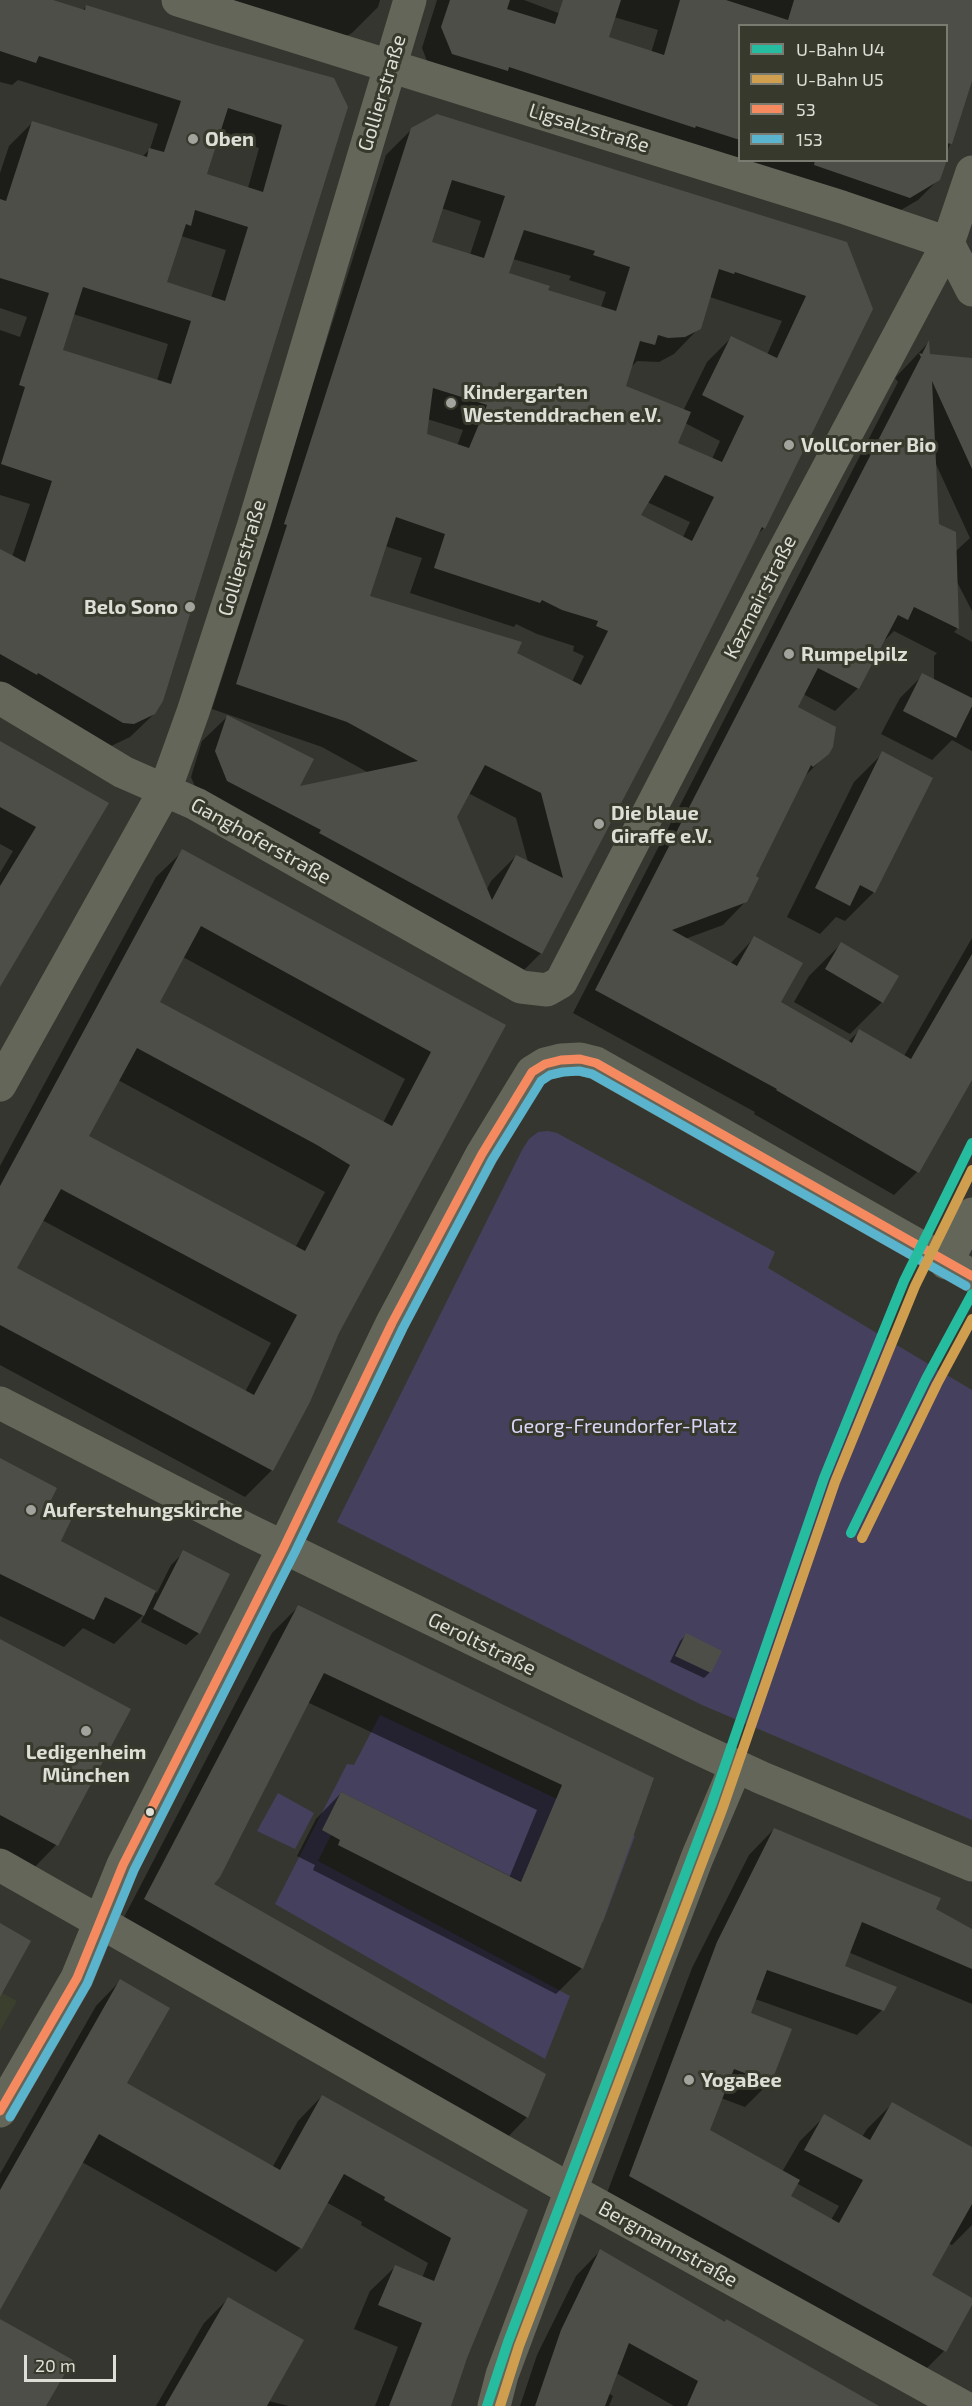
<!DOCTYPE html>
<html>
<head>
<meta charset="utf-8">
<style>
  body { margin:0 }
  #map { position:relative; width:972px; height:2406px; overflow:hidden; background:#35362f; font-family:"Exo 2",sans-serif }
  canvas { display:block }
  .legend { position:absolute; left:738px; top:24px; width:210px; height:138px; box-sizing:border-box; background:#36392c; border:2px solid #797b70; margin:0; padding:8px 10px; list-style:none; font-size:18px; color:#ddded6 }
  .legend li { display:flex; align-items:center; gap:12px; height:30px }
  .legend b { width:30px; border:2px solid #797b70 }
  .scale { position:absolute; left:24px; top:2355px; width:92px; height:27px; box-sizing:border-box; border:3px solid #ddded6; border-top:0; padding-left:8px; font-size:18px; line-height:21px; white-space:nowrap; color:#ddded6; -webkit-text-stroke:4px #36392c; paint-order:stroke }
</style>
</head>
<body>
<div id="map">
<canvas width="972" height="2406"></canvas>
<ul class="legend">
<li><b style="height:8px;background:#26bca0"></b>U-Bahn U4</li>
<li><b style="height:8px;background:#d09e4f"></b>U-Bahn U5</li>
<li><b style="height:8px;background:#f58a61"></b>53</li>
<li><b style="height:8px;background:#5ab4ce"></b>153</li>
</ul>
<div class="scale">20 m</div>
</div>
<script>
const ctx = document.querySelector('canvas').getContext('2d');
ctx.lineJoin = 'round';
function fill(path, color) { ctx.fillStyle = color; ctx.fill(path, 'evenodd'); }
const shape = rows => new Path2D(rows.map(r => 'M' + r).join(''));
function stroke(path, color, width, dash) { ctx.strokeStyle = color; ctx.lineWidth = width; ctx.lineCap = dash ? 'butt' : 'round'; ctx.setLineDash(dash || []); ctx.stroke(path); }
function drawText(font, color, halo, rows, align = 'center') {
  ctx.font = font + ' "Exo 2",sans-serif'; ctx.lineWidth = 6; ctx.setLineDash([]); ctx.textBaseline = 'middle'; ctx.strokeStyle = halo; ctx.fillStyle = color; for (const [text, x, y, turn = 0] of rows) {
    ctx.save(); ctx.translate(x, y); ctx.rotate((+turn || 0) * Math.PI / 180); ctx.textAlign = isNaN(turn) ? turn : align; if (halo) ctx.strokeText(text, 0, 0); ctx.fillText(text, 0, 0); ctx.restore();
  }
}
fill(shape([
  [0,1923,31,1941,2,1993,17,2001,0,2031]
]), '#3b3f2d');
fill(shape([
  [548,1131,557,1133,775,1252,768,1268,972,1390,972,1820,702,1705,337,1522,522,1150,529,1139,538,1132],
  [380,1715,635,1836,603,1922,341,1792,322,1830,331,1835,318,1861,570,1996,545,2059,275,1904,347,1764,354,1765],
  [278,1793,314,1813,295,1849,257,1831]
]), '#45405d');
fill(shape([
  [0,0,48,0,82,11,87,6,215,47,333,79,154,714,130,737,109,747,0,691,0,551,12,557,30,504,0,495,0,330,20,337,27,317,0,308,0,173,9,146,32,123,142,157,150,149,158,124,18,80,12,85,0,82],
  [218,135,259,148,248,188,205,175],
  [181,236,226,250,211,298,165,283],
  [73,314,168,344,157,381,61,351],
  [219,0,380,0,378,7,352,33,327,46],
  [437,0,524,0,561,14,566,0,972,0,972,76,946,156,946,26,740,26,740,160,945,160,939,179,918,200,889,217,432,74,422,48],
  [614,17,658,30,651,53,607,38],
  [412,129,846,243,764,528,756,536,670,708,541,953,516,978,203,806,191,777,202,741,227,717,297,788,369,773,322,747,212,709,263,550,260,549,386,155],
  [441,208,481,221,470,255,431,243],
  [513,259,571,276,569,280,606,292,601,307,546,291,507,274],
  [710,297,782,321,767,355,732,337,707,362,683,411,624,387,630,368,637,361,659,362,674,354,699,328],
  [427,419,463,430,457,446,425,435],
  [685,423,720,441,712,459,677,443],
  [647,502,690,522,683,537,639,516],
  [385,546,422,558,410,593,514,627,516,624,537,634,574,646,573,651,584,656,572,682,515,654,369,597],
  [468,793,516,818,528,862,516,856,491,881,486,891,455,817],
  [928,343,929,356,972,359,972,611,956,580,957,629,954,632,972,642,972,751,952,740,932,760,881,734,900,698,923,675,934,681,934,656,937,653,894,631,883,642,858,688,835,711,803,694,796,707,828,753,803,778,754,877,746,901,723,925,685,939,730,964,754,938,779,1003,848,1042,860,1030,904,1056,972,938,972,1077,917,1172,894,1195,754,1114,755,1112,573,1013,898,382,895,378],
  [935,462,970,538,955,552,938,525],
  [0,743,107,803,0,986,0,873,13,851,0,844],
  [883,753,874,892,845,921,836,917,820,934,787,917,854,782],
  [183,851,504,1026,338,1332,272,1470,245,1497,0,1365,0,1166,156,877],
  [183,957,405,1079,383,1123,158,1002],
  [118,1080,325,1192,295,1248,87,1137],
  [42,1220,271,1343,245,1392,15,1269],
  [842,943,882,1002,850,1034,794,1002,809,976],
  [0,1459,47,1504,59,1541,157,1593,171,1565,184,1552,199,1633,186,1645,141,1622,145,1613,114,1644,83,1628,64,1647,0,1616],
  [298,1607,653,1778,603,1918,581,1969,556,1994,313,1870,315,1865,297,1856,316,1819,341,1793,509,1878,537,1810,307,1702,211,1884,527,2117,502,2143,120,1925,272,1633],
  [686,1635,710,1672,704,1678,670,1662,680,1641],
  [0,1641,129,1710,56,1845,28,1874,0,1859],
  [774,1829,935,1909,972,1930,972,2004,848,1952,843,1967,882,2010,857,2035,755,1999,749,2014,770,2082,745,2107,721,2098,708,2131,782,2172,800,2141,825,2116,862,2137,867,2129,892,2104,972,2149,972,2225,952,2245,948,2243,930,2276,972,2300,972,2302,944,2351,919,2376,604,2201,692,1968,749,1855],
  [796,2183,839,2206,831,2220,789,2196],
  [120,1981,125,2084,272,2168,298,2121,322,2096,526,2210,466,2357,450,2406,375,2406,398,2347,354,2329,370,2291,395,2267,422,2278,428,2263,361,2225,362,2222,326,2202,300,2248,276,2272,82,2162,0,2306,0,2174,96,2006],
  [600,2251,724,2323,876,2406,674,2406,616,2373,608,2393,613,2396,609,2406,520,2406,537,2355,576,2276],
  [228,2299,268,2401,289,2406,156,2406,204,2323]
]), '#0007');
fill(shape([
  [0,0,53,0,85,10,86,5,216,45,334,78,348,107,163,701,155,714,134,724,123,723,38,673,37,675,0,654,0,549,25,562,52,481,1,464,25,387,19,385,49,293,0,278,0,199,6,201,32,121,147,157,149,148,164,152,181,101,39,56,36,63,0,51],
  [228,108,282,125,263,192,207,174],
  [195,210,248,227,225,301,167,282,186,224,191,226],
  [83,287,191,321,171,384,63,350],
  [450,0,510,0,507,9,555,24,563,0,621,0,609,37,664,55,680,0,726,0,788,20,794,0,972,0,972,81,952,144,946,143,946,26,740,26,740,140,696,126,695,128,509,67,508,71,452,54,441,27],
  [437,114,847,242,873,309,765,529,762,527,671,708,542,954,319,833,321,830,227,781,215,751,227,715,314,759,300,786,418,761,347,722,236,684,287,525,284,524,411,128],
  [452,180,505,196,484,258,432,242],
  [524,230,595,251,593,255,630,267,616,311,548,290,550,286,509,273],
  [719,269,734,274,735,272,806,296,777,358,731,336,702,395,744,416,722,462,678,443,691,412,626,386,640,341,655,345,658,335,668,338,685,337,701,329],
  [433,388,487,405,469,448,427,434],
  [665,475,714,497,692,541,641,515],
  [396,517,445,534,434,568,540,603,542,600,562,610,598,621,596,626,608,631,581,685,517,653,522,642,370,596],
  [485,765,541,793,563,878,516,855,492,900,457,817],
  [815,160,947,160,940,180,910,198,814,165],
  [929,340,930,354,972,358,972,469,932,381,939,524,956,532,959,629,914,607,908,620,898,615,859,689,818,668,798,707,836,727,833,747,829,754,813,767,811,765,756,876,759,878,747,902,672,930,737,966,754,936,803,963,781,1002,852,1043,859,1029,911,1059,972,954,972,1080,919,1173,776,1090,777,1089,595,990,921,357,919,353,922,354],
  [922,673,972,698,972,706,956,738,903,711],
  [0,741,109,803,0,987,0,886,36,827,0,807],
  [882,751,933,778,875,893,860,885,850,906,815,888],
  [182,849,506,1025,339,1333,310,1402,273,1471,0,1325,0,1186],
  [201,926,431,1052,392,1126,160,1002],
  [137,1048,317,1145,350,1165,305,1251,89,1136],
  [61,1189,297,1315,254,1395,17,1268],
  [841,942,899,976,883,1003,825,969],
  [0,1458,57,1488,49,1504,73,1516,61,1541,156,1591,144,1616,105,1597,94,1620,0,1574],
  [183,1550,230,1574,200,1634,153,1609],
  [298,1605,654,1778,604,1918,583,1969,338,1845,340,1840,322,1830,341,1792,521,1882,562,1785,324,1673,220,1877,214,1884,546,2074,528,2118,144,1899],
  [686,1633,722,1651,711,1673,675,1656],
  [0,1639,131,1709,58,1846,0,1815],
  [774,1828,941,1898,936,1909,972,1929,972,1969,862,1922,845,1966,897,1987,884,2011,767,1970,751,2013,792,2029,771,2083,734,2069,710,2130,800,2180,791,2196,839,2223,863,2180,804,2150,824,2114,870,2140,892,2102,972,2147,972,2204,932,2275,972,2298,972,2305,946,2352,629,2176,717,1942],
  [0,1923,31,1941,0,1997],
  [120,1979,170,2008,127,2083,280,2170,322,2095,528,2210,467,2358,451,2406,389,2406,422,2323,378,2305,395,2265,434,2281,451,2238,384,2200,385,2197,344,2174,302,2249,99,2134,0,2310,0,2190],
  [600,2249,725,2322,726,2319,879,2406,687,2406,698,2381,629,2343,605,2406,535,2406,561,2330],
  [228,2297,304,2340,267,2406,165,2406],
  [0,2319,73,2360,46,2406,0,2406]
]), '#4e4e48');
stroke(shape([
  [178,0,842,207,948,243,972,290],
  [0,698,123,772,196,804,521,987,547,990,561,982,777,564,948,243,972,172],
  [0,1085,165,790,193,712,254,524,410,0],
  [946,1263,972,1214],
  [0,1403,248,1530,693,1746,762,1778,972,1865],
  [0,1865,571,2190,962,2406],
  [0,2111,77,1978,123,1865,284,1547,392,1323,482,1154,532,1072,545,1064,561,1060,580,1059,596,1063,972,1276],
  [494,2406,502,2375,571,2190,697,1858,736,1766]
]), '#646659', 33);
stroke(shape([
  [0,2111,77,1978,123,1865,284,1547,392,1323,482,1154,532,1072,545,1064,561,1060,580,1059,596,1063,972,1276]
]), '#f58a61', 9);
stroke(shape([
  [10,2117,87,1984,134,1870,295,1552,403,1328,492,1160,541,1081,550,1075,563,1072,579,1071,592,1074,966,1286]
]), '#5ab4ce', 9);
stroke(shape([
  [851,1533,926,1379,972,1294],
  [487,2406,508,2342,711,1806,824,1478,904,1281,972,1143]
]), '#26bca0', 10);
stroke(shape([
  [862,1538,937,1384,972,1319],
  [500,2406,519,2346,722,1810,835,1482,915,1286,972,1170]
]), '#d09e4f', 10);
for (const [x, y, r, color] of [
  [193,139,6,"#a2a39c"],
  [451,403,6,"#a2a39c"],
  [789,445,6,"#a2a39c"],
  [190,607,6,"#a2a39c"],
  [789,654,6,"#a2a39c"],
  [599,824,6,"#a2a39c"],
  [31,1510,6,"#a2a39c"],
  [86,1731,6,"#a2a39c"],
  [150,1812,5,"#ddded6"],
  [689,2080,6,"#a2a39c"]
]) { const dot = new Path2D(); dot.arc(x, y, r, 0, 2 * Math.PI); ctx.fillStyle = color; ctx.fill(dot); stroke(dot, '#36392c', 2); }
drawText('20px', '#ddded6', '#36392c', [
  ["Gollierstraße",382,93,-73],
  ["Ligsalzstraße",589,128,17],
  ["Gollierstraße",242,558,-73],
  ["Kazmairstraße",760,597,-63],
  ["Ganghoferstraße",261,841,29],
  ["Geroltstraße",482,1644,26],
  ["Bergmannstraße",668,2244,29]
]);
drawText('bold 20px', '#ddded6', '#36392c', [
  ["Oben",205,139],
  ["Kindergarten",463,392],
  ["Westenddrachen e.V.",463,415],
  ["VollCorner Bio",801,445],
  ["Belo Sono",178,607,"right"],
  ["Rumpelpilz",801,654],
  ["Die blaue",611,813],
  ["Giraffe e.V.",611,836],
  ["Auferstehungskirche",43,1510],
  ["Ledigenheim",86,1752,"center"],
  ["München",86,1775,"center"],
  ["YogaBee",701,2080]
], 'left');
drawText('20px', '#dad6f8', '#36392c', [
  ["Georg-Freundorfer-Platz",624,1426]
]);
</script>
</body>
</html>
